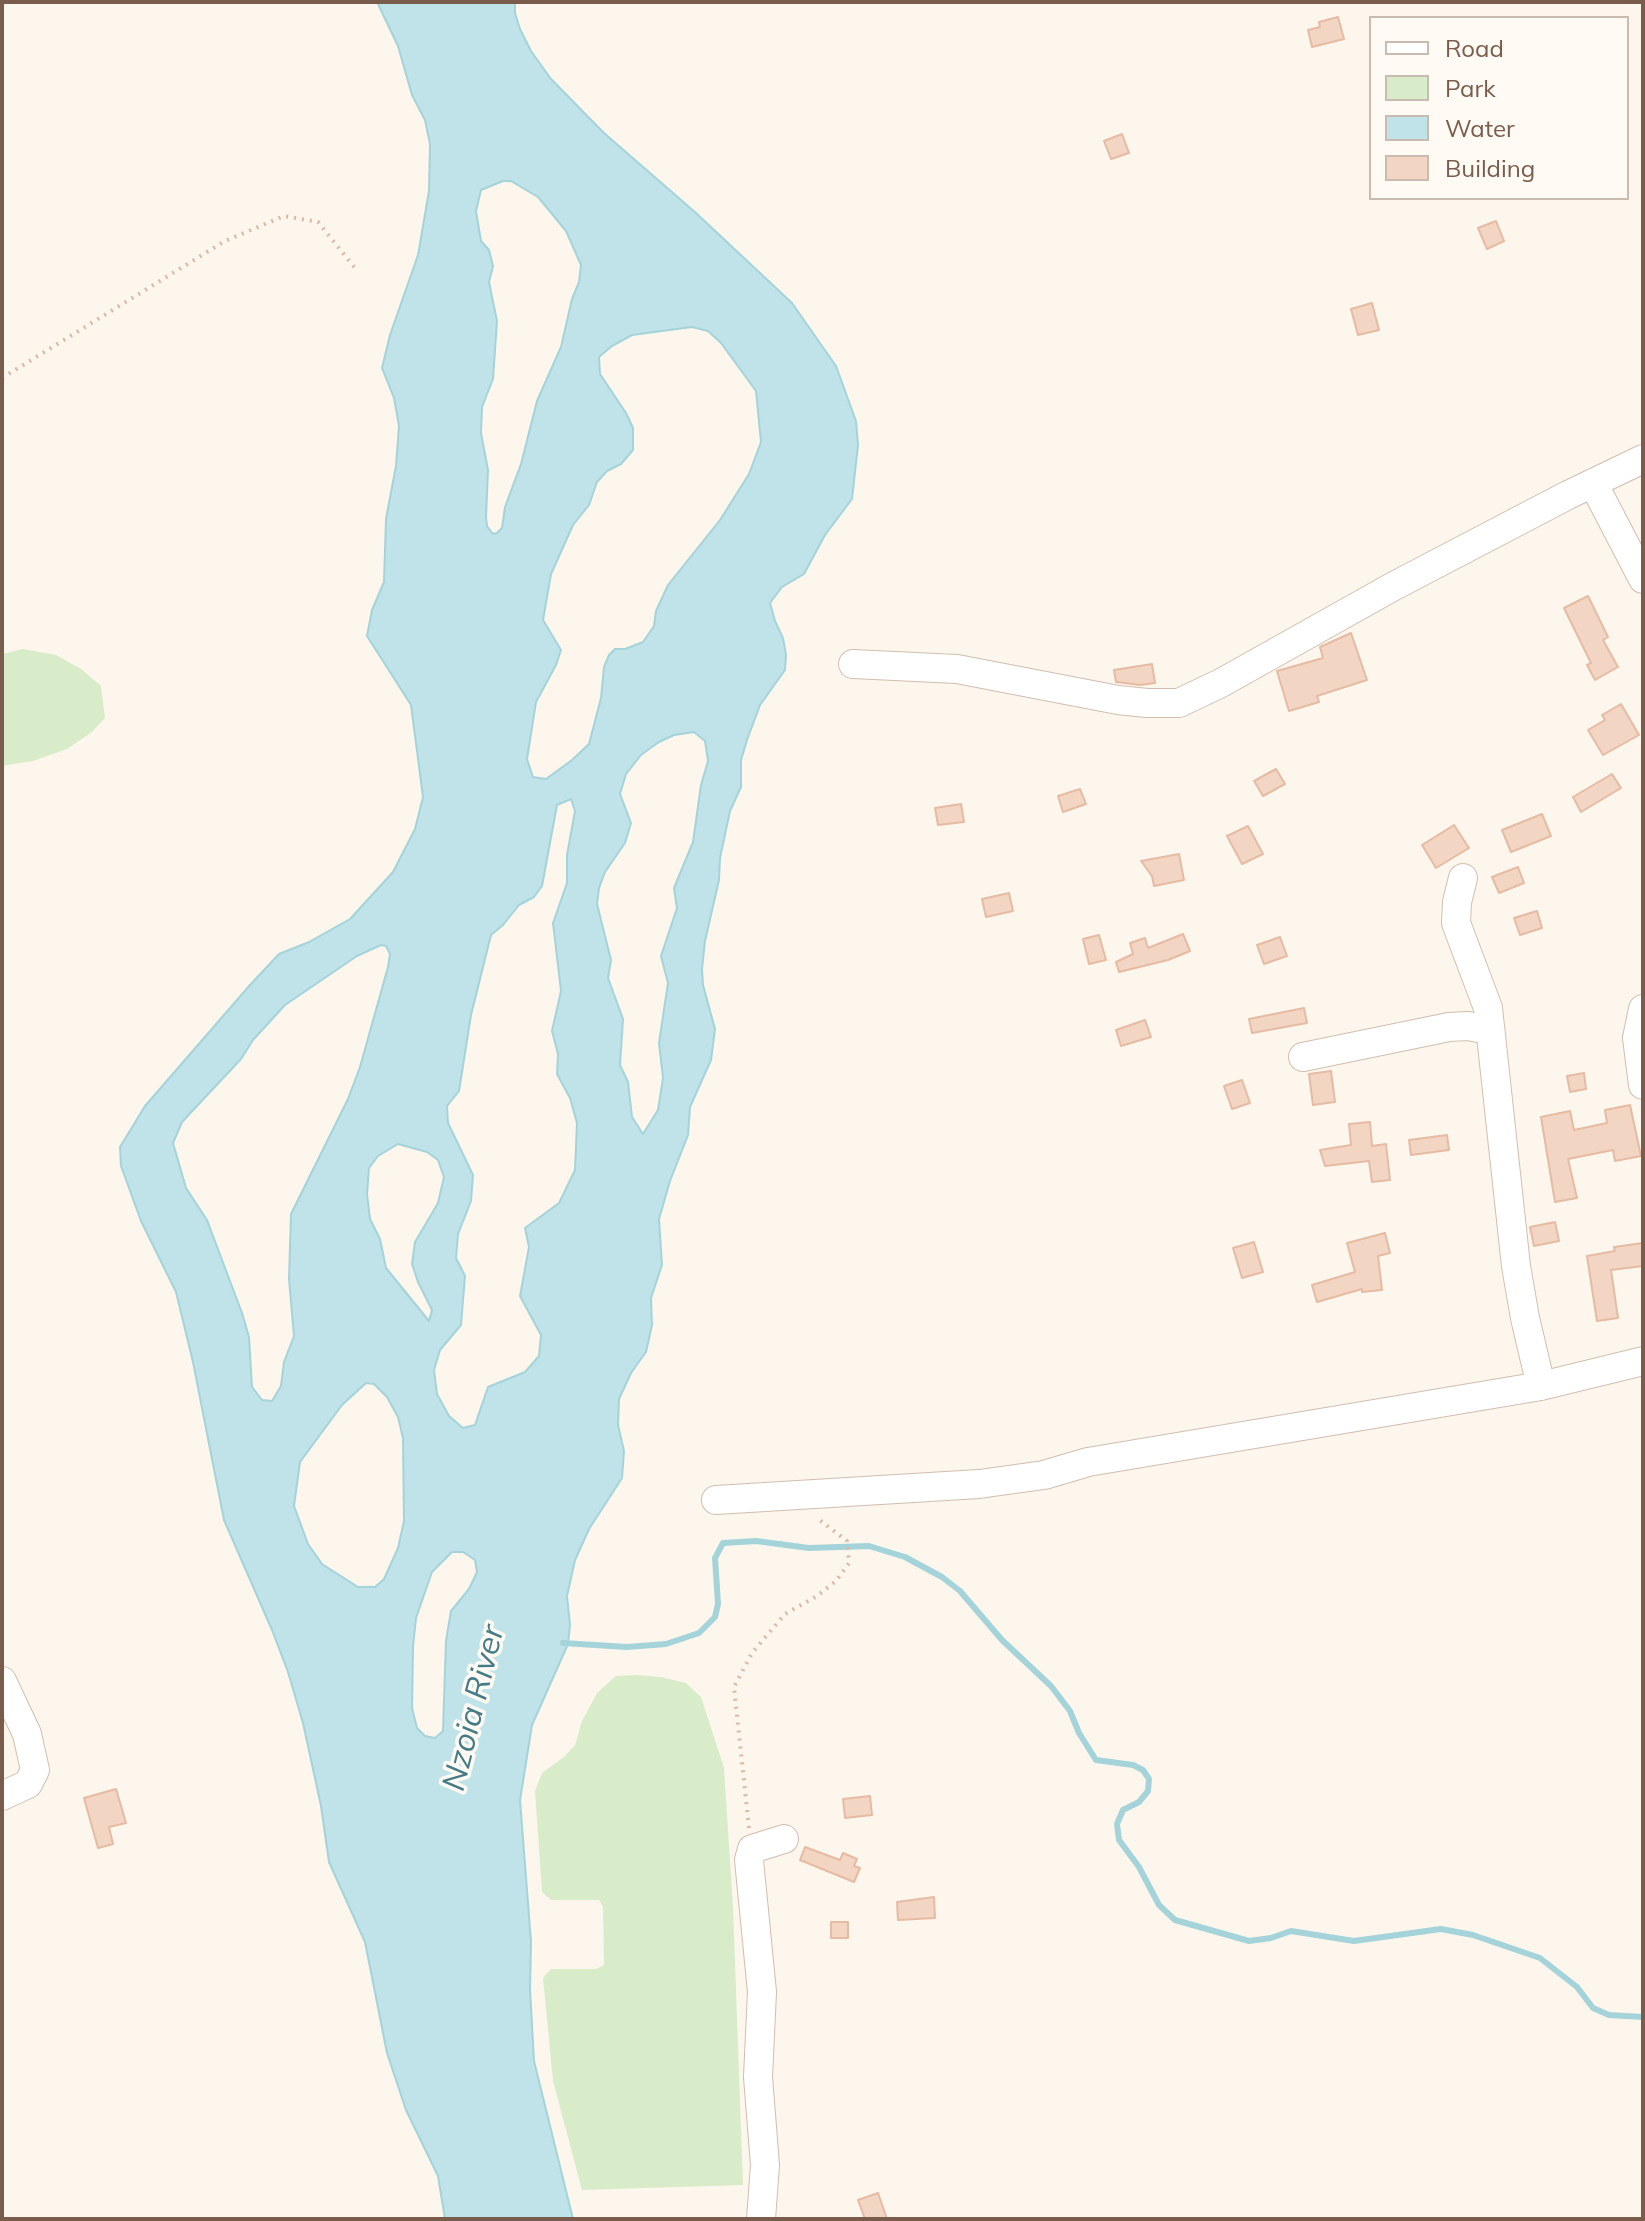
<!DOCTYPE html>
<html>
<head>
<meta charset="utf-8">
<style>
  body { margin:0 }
  #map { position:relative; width:1645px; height:2221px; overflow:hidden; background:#fdf6ec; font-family:Mulish,sans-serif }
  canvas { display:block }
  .frame { position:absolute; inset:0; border:4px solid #7a5c4d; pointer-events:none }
  .legend { position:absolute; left:1369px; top:16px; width:260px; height:184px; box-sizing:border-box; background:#fffaf3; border:2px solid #cabbb1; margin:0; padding:10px 14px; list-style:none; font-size:24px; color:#7a5c4d }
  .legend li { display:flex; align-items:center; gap:16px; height:40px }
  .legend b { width:40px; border:2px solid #cabbb1 }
</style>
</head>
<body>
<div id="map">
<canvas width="1645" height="2221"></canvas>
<div class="frame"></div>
<ul class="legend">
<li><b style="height:10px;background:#fff"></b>Road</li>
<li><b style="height:22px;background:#d8ecc9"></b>Park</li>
<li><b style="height:22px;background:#bfe3e8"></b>Water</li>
<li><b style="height:22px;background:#f3d5c3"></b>Building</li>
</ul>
</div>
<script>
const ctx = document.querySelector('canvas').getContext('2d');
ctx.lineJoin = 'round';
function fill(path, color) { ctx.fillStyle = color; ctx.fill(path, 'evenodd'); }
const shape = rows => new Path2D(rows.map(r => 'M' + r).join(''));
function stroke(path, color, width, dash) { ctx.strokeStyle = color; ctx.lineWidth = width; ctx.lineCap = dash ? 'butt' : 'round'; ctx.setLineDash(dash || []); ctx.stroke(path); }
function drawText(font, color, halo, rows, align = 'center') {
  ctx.font = font + ' Mulish,sans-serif'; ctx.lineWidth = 7; ctx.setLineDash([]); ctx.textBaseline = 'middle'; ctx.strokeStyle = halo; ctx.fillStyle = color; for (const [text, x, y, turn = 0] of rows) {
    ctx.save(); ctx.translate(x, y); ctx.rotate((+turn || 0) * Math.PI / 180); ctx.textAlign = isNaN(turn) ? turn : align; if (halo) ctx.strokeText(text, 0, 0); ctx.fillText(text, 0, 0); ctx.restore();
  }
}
fill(shape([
  [23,649,56,655,81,669,101,686,105,718,92,732,67,749,33,761,2,766,2,654],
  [637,1675,661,1677,686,1683,701,1697,724,1768,733,1907,743,2185,582,2190,553,2081,543,1978,551,1969,596,1969,604,1965,603,1907,599,1900,551,1900,542,1892,535,1791,542,1773,564,1757,575,1745,582,1721,597,1693,616,1676]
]), '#d8ecc9');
const water = shape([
  [377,2,515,2,515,13,520,29,531,51,551,79,604,133,696,213,792,303,836,366,856,421,858,445,852,499,825,535,804,574,782,587,770,603,775,621,783,638,786,655,785,670,760,705,747,740,741,760,741,787,730,811,720,858,719,880,705,941,702,969,703,985,715,1029,711,1060,690,1107,688,1135,670,1181,659,1219,662,1265,651,1298,652,1325,646,1352,631,1373,619,1399,618,1425,624,1451,622,1478,589,1529,575,1560,567,1596,570,1625,568,1644,532,1725,525,1769,520,1800,531,1942,530,1989,534,2061,573,2219,445,2219,438,2176,406,2110,387,2053,365,1942,329,1862,321,1806,303,1723,288,1672,272,1630,224,1520,193,1362,176,1292,141,1221,121,1166,120,1147,145,1106,250,985,279,954,309,942,350,919,393,872,415,829,423,797,411,705,367,636,372,610,384,582,386,519,396,466,399,426,394,398,382,368,390,335,418,255,429,191,430,144,425,120,412,95,398,46,377,2],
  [503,181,511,181,538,197,566,231,581,265,579,282,572,299,561,347,537,401,521,464,505,507,502,528,497,533,493,534,487,526,486,517,488,470,481,433,482,407,493,379,497,321,489,282,493,266,489,250,481,241,476,211,481,190,503,181],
  [692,327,708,331,721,343,756,391,761,442,749,474,720,520,668,585,656,611,654,626,643,642,625,649,615,649,609,655,604,667,601,698,589,744,572,760,546,779,533,777,527,759,536,702,556,665,561,650,543,620,551,574,573,525,589,505,597,482,607,471,621,464,633,450,633,428,626,413,600,374,599,357,612,346,632,335,692,327],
  [694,732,705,741,708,761,701,785,693,842,674,888,677,908,661,956,668,983,659,1043,663,1078,658,1110,643,1134,632,1117,628,1082,620,1065,623,1019,608,978,611,960,597,904,599,888,605,872,625,843,631,823,620,794,626,774,641,755,659,742,674,735,694,732],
  [571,799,575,811,567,855,567,883,553,923,561,991,552,1031,558,1054,557,1074,570,1098,577,1123,575,1170,559,1203,525,1228,529,1247,520,1296,541,1335,539,1356,525,1372,488,1387,475,1425,463,1428,449,1416,437,1394,434,1370,440,1350,461,1325,465,1276,456,1258,458,1234,471,1201,473,1175,448,1123,447,1106,459,1091,471,1015,491,935,503,925,519,905,534,897,542,886,557,805,571,799],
  [381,945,386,946,390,954,388,967,360,1067,348,1099,291,1214,289,1279,294,1336,284,1362,281,1386,272,1401,262,1400,252,1387,249,1337,242,1313,207,1220,186,1188,173,1143,182,1122,241,1059,253,1040,285,1005,357,956,381,945],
  [398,1144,427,1152,438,1160,444,1177,438,1203,415,1242,412,1264,418,1282,432,1310,429,1321,386,1268,380,1239,370,1219,367,1194,369,1168,378,1156,398,1144],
  [366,1383,374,1384,387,1397,398,1417,403,1438,404,1521,398,1548,384,1579,375,1587,358,1587,322,1564,308,1544,294,1506,300,1462,342,1405,366,1383],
  [452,1552,463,1552,475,1560,477,1572,469,1589,451,1611,446,1641,443,1731,435,1738,425,1736,417,1728,412,1708,413,1647,416,1618,432,1572,452,1552]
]);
fill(water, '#bfe3e8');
stroke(water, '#a5d3da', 2);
stroke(shape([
  [563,1643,627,1647,666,1644,699,1633,715,1617,718,1604,715,1558,723,1543,756,1541,809,1548,869,1546,905,1557,942,1577,960,1591,1002,1640,1051,1686,1070,1711,1079,1733,1096,1760,1133,1765,1143,1770,1149,1779,1148,1791,1139,1802,1123,1810,1117,1824,1119,1840,1139,1867,1159,1905,1175,1920,1249,1941,1271,1938,1291,1931,1354,1941,1441,1929,1473,1935,1540,1958,1577,1987,1593,2008,1609,2015,1643,2017]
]), '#a5d3da', 6);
const building = shape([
  [1338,17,1344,39,1312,47,1308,30,1320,27,1319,22,1338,17],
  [1122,134,1129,153,1111,159,1104,141,1122,134],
  [1496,221,1504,241,1487,249,1478,228,1496,221],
  [1372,303,1379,330,1358,335,1351,309,1372,303],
  [1588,596,1608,637,1603,640,1618,667,1595,680,1587,665,1591,663,1564,608,1588,596],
  [1351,633,1367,680,1317,696,1319,702,1289,711,1277,671,1323,658,1320,647,1351,633],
  [1152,664,1155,683,1140,685,1116,682,1114,670,1152,664],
  [1621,704,1639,735,1603,755,1588,730,1605,720,1602,715,1621,704],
  [1276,769,1285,784,1263,796,1254,781,1276,769],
  [1612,774,1621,788,1581,812,1573,797,1612,774],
  [1080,789,1086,804,1063,812,1058,796,1080,789],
  [961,804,964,822,938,825,935,808,961,804],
  [1542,814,1551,836,1511,852,1502,830,1542,814],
  [1454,825,1469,848,1436,868,1422,845,1454,825],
  [1248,826,1263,854,1242,864,1227,836,1248,826],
  [1179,854,1184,880,1154,886,1152,876,1141,861,1179,854],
  [1518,867,1524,883,1499,893,1492,877,1518,867],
  [1009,893,1013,911,986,917,982,899,1009,893],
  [1537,911,1542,928,1520,935,1514,918,1537,911],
  [1183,934,1190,951,1168,960,1119,972,1116,962,1133,954,1130,943,1145,938,1148,948,1183,934],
  [1099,935,1106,960,1089,964,1083,939,1099,935],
  [1280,937,1287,956,1264,964,1257,945,1280,937],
  [1304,1008,1307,1023,1252,1033,1249,1019,1304,1008],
  [1145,1020,1151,1037,1121,1046,1116,1030,1145,1020],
  [1331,1071,1335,1102,1313,1105,1309,1074,1331,1071],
  [1584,1073,1586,1089,1570,1092,1567,1076,1584,1073],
  [1242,1080,1250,1103,1232,1109,1224,1086,1242,1080],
  [1630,1105,1641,1156,1615,1161,1613,1150,1568,1159,1577,1198,1555,1202,1541,1117,1570,1111,1574,1130,1607,1123,1605,1110,1630,1105],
  [1370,1122,1372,1146,1386,1144,1390,1180,1372,1182,1369,1161,1325,1166,1320,1150,1351,1145,1349,1124,1370,1122],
  [1447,1135,1449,1150,1411,1155,1409,1140,1447,1135],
  [1555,1222,1559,1241,1534,1246,1530,1227,1555,1222],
  [1385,1233,1390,1253,1378,1256,1382,1290,1362,1292,1362,1289,1317,1302,1312,1285,1355,1272,1347,1243,1385,1233],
  [1254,1242,1263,1272,1242,1278,1233,1248,1254,1242],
  [1643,1243,1643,1266,1611,1270,1618,1318,1597,1321,1587,1256,1615,1251,1614,1247,1643,1243],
  [116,1789,126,1823,109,1827,113,1844,98,1848,84,1798,116,1789],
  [870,1796,872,1815,845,1818,843,1799,870,1796],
  [805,1847,840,1860,843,1853,857,1859,854,1866,860,1868,854,1882,800,1860,805,1847],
  [934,1897,935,1918,898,1920,897,1902,934,1897],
  [831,1922,848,1922,848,1938,831,1938,831,1922],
  [878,2193,887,2219,865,2219,858,2200,878,2193]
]);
fill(building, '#f3d5c3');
stroke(building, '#e6bba3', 2);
const minor = shape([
  [1593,483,1643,579],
  [853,664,957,669,1118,700,1147,703,1179,703,1221,683,1394,586,1568,495,1643,459],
  [1463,878,1457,902,1456,923,1488,1008,1516,1266,1525,1318,1541,1386],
  [1643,1009,1637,1038,1643,1085],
  [1303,1057,1449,1027,1468,1026,1489,1030],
  [716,1500,979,1484,1044,1475,1088,1462,1541,1386,1643,1361],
  [2,1681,27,1734,35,1770,28,1784,2,1796],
  [761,2219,765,2165,758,2077,762,1992,749,1860,752,1849,784,1839]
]);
stroke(minor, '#d1beb0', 30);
stroke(shape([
  [2,378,225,241,284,216,318,222,355,268],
  [749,1828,734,1687,752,1653,785,1614,817,1596,836,1581,849,1563,847,1541,817,1518]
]), '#d9b8a5', 4, [2, 6]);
stroke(minor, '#fff', 28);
drawText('italic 32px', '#437c86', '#fffaf3', [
  ["Nzoia River",474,1708,-76]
]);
</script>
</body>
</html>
